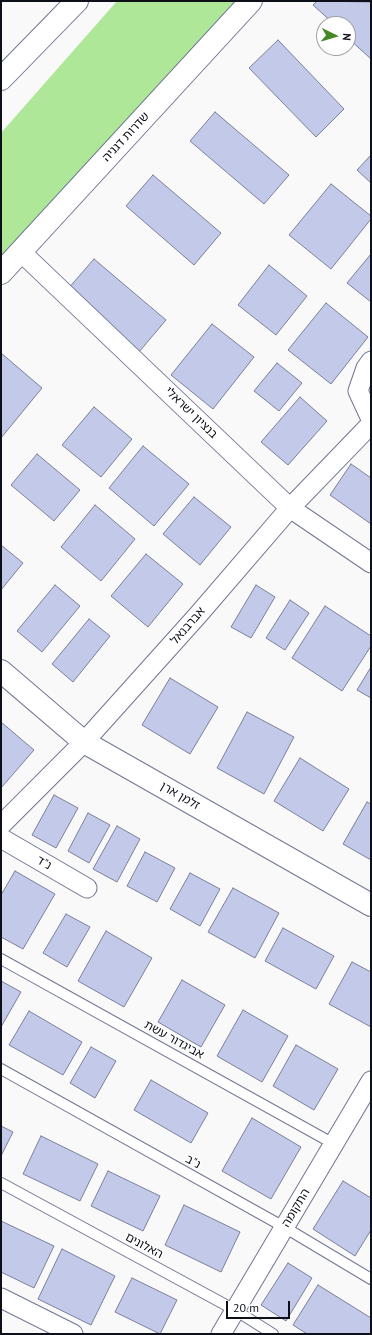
<!DOCTYPE html>
<html>
<head>
<meta charset="utf-8">
<style>
  body { margin:0 }
  #map { position:relative; width:372px; height:1335px; overflow:hidden; background:#f9f9f9; font-family:"PT Sans",sans-serif }
  canvas { display:block }
  .frame { position:absolute; inset:0; border:2px solid #0d0f19; pointer-events:none }
  .north { position:absolute; left:316px; top:16px; width:40px; height:40px; box-sizing:border-box; background:#fff; border:1px solid #9e9fa3; border-radius:50%; rotate:95deg; font-size:11px; font-weight:700; line-height:16px; text-align:center; color:#0d0f19 }
  .north::after { content:''; display:block; margin:auto; width:14px; height:18px; background:#468728; clip-path:polygon(50% 0,100% 100%,50% 72%,0 100%) }
  .scale { position:absolute; left:226px; top:1301px; width:64px; height:18px; box-sizing:border-box; border:2px solid #0d0f19; border-top:0; padding-left:5px; font-size:12px; line-height:14px; white-space:nowrap; color:#0d0f19; -webkit-text-stroke:3px #fff; paint-order:stroke }
</style>
</head>
<body>
<div id="map">
<canvas width="372" height="1335"></canvas>
<div class="frame"></div>
<div class="north">N</div>
<div class="scale">20 m</div>
</div>
<script>
const ctx = document.querySelector('canvas').getContext('2d');
ctx.lineJoin = 'round';
function fill(path, color) { ctx.fillStyle = color; ctx.fill(path, 'evenodd'); }
const shape = rows => new Path2D(rows.map(r => 'M' + r).join(''));
function stroke(path, color, width, dash) { ctx.strokeStyle = color; ctx.lineWidth = width; ctx.lineCap = dash ? 'butt' : 'round'; ctx.setLineDash(dash || []); ctx.stroke(path); }
function drawText(font, color, halo, rows, align = 'center') {
  ctx.font = font + ' "PT Sans","Noto Sans Hebrew",sans-serif'; ctx.lineWidth = 3; ctx.setLineDash([]); ctx.textBaseline = 'middle'; ctx.strokeStyle = halo; ctx.fillStyle = color; for (const [text, x, y, turn = 0] of rows) {
    ctx.save(); ctx.translate(x, y); ctx.rotate((+turn || 0) * Math.PI / 180); ctx.textAlign = isNaN(turn) ? turn : align; if (halo) ctx.strokeText(text, 0, 0); ctx.fillText(text, 0, 0); ctx.restore();
  }
}
fill(shape([
  [117,1,240,1,1,261,1,133]
]), '#ade797');
const building = shape([
  [317,1,371,2,371,59,348,38,348,24,334,24,313,5,317,1],
  [278,40,344,109,316,137,249,68,278,40],
  [215,112,289,175,264,204,190,141,215,112],
  [371,155,371,183,357,170,371,155],
  [153,175,221,233,194,265,126,206,153,175],
  [331,184,371,216,371,219,331,269,289,235,331,184],
  [371,254,371,302,347,283,371,254],
  [94,259,166,320,139,352,67,290,94,259],
  [269,265,307,296,276,335,238,305,269,265],
  [326,303,368,337,331,384,288,350,326,303],
  [212,324,254,357,213,409,171,375,212,324],
  [1,353,42,388,1,438,1,353],
  [277,363,302,383,279,411,254,391,277,363],
  [300,397,327,421,288,465,261,442,300,397],
  [94,407,132,439,101,477,62,445,94,407],
  [143,446,189,484,154,526,109,488,143,446],
  [37,454,80,490,54,521,11,485,37,454],
  [351,464,371,478,371,524,330,495,351,464],
  [194,497,231,527,200,565,163,534,194,497],
  [95,505,135,539,101,581,61,547,95,505],
  [1,545,23,563,1,590,1,545],
  [146,554,183,584,148,627,111,596,146,554],
  [55,585,80,606,42,652,17,631,55,585],
  [256,585,275,597,251,638,231,627,256,585],
  [290,600,309,613,285,650,266,638,290,600],
  [325,606,371,636,371,646,342,691,292,658,325,606],
  [89,619,110,636,73,682,52,664,89,619],
  [371,667,371,698,357,690,371,667],
  [170,678,218,707,190,754,142,725,170,678],
  [247,712,294,737,264,794,217,768,247,712],
  [1,722,34,750,1,788,1,722],
  [300,758,349,789,323,831,274,801,300,758],
  [54,795,78,808,56,848,32,835,54,795],
  [367,802,371,804,371,860,343,844,367,802],
  [88,813,110,825,89,863,68,851,88,813],
  [117,826,140,839,117,882,93,869,117,826],
  [145,852,175,868,157,902,127,886,145,852],
  [15,871,55,894,23,949,1,937,1,895,15,871],
  [190,873,220,889,200,926,170,909,190,873],
  [233,888,279,913,255,958,208,932,233,888],
  [66,914,90,927,67,967,43,953,66,914],
  [283,928,334,956,316,989,265,961,283,928],
  [106,931,152,958,124,1007,78,981,106,931],
  [352,962,371,972,371,1027,329,1004,352,962],
  [182,980,225,1005,201,1047,158,1022,182,980],
  [1,981,21,992,1,1027,1,981],
  [243,1010,288,1036,262,1082,217,1056,243,1010],
  [29,1011,82,1042,63,1075,9,1045,29,1011],
  [296,1045,338,1069,314,1110,273,1086,296,1045],
  [91,1047,116,1061,95,1098,70,1083,91,1047],
  [151,1080,208,1113,191,1143,134,1110,151,1080],
  [252,1118,301,1147,271,1199,222,1171,252,1118],
  [1,1126,13,1132,1,1156,1,1126],
  [41,1136,98,1164,80,1201,23,1174,41,1136],
  [108,1171,160,1196,143,1231,91,1206,108,1171],
  [343,1181,371,1198,371,1230,355,1256,313,1229,343,1181],
  [184,1205,240,1232,221,1272,165,1245,184,1205],
  [1,1221,54,1246,34,1288,1,1272,1,1221],
  [62,1249,115,1276,91,1325,38,1299,62,1249],
  [288,1263,312,1278,286,1321,261,1305,288,1263],
  [132,1278,177,1300,160,1334,115,1312,132,1278],
  [318,1285,371,1318,371,1334,307,1334,293,1325,318,1285]
]);
fill(building, '#c3c9e8');
stroke(building, '#7a7f9c', 1);
const service = shape([
  [1,959,334,1144],
  [1,1069,284,1227,371,1279],
  [1,1183,235,1310,273,1334]
]);
const minor = shape([
  [21,252,290,508,371,563],
  [371,361,366,368,358,391,371,419],
  [1,825,84,742,198,615,290,508,371,424],
  [1,838,87,888],
  [1,1298,73,1334],
  [221,1334,371,1081]
]);
const tertiary = shape([
  [1,79,77,1],
  [1,273,251,1],
  [1,671,84,742,371,905]
]);
stroke(service, '#717693', 12);
stroke(minor, '#717693', 21);
stroke(tertiary, '#717693', 24);
stroke(service, '#fff', 10);
stroke(minor, '#fff', 19);
stroke(tertiary, '#fff', 22);
drawText('12px', '#0d0f19', '#fff', [
  ["שדרות דגניה",126,137,-47],
  ["בנציון ישראלי",191,413,44],
  ["אברבנאל",188,626,-49],
  ["זלמן ארן",180,796,30],
  ["נ\"ד",44,863,30],
  ["אביגדור עשת",174,1040,29],
  ["נ\"ב",193,1162,29],
  ["התקומה",296,1208,-59],
  ["האלונים",144,1246,28]
]);
</script>
</body>
</html>
